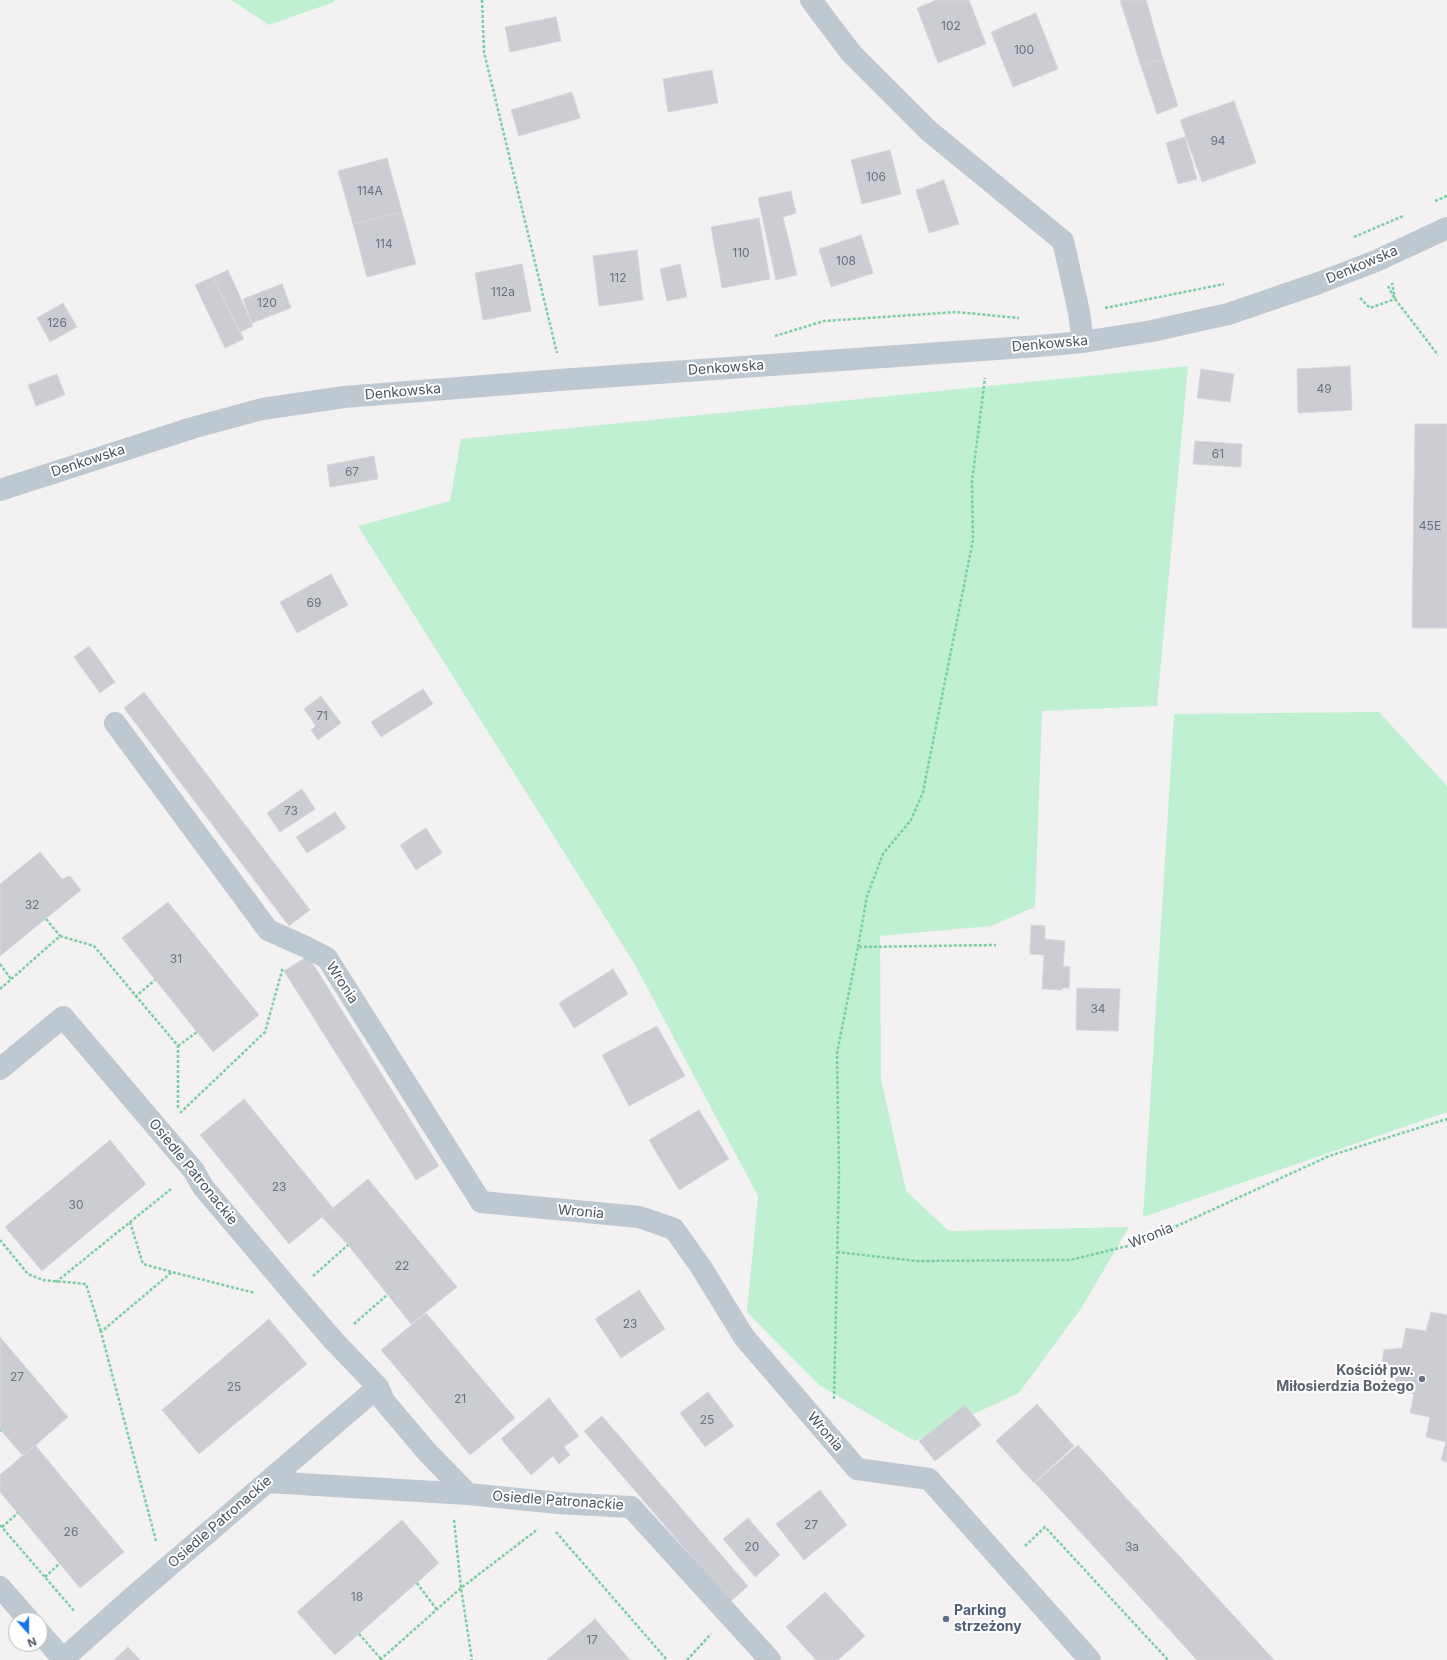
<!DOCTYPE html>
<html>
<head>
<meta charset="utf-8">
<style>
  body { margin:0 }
  #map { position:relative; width:1447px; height:1660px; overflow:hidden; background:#f3f1f1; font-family:Inter,sans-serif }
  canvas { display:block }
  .north { position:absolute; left:8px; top:1612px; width:40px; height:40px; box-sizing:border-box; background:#fff; border:1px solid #b6bbbf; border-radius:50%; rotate:159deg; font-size:11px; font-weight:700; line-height:16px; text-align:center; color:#48545f }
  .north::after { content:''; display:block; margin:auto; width:14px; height:18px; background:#1772e7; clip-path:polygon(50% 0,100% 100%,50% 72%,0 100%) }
</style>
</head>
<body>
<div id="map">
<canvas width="1447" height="1660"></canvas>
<div class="north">N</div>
</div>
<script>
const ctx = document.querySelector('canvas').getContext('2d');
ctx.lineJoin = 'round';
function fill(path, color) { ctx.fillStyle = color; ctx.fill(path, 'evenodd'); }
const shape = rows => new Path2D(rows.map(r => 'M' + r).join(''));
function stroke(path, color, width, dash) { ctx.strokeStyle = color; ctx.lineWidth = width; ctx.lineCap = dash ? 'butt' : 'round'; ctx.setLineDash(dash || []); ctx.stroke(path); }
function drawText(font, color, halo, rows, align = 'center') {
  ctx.font = font + ' Inter,sans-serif'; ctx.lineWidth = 4; ctx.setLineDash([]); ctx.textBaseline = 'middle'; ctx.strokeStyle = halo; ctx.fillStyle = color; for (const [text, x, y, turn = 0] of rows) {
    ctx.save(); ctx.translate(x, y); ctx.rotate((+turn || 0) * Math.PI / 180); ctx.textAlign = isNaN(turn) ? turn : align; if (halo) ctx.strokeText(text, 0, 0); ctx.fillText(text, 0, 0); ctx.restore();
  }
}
fill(shape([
  [231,0,335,0,334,2,269,25],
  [1188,366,1157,706,1042,711,1035,907,991,926,880,936,881,1079,906,1191,949,1231,1129,1227,1082,1307,1019,1393,915,1441,819,1385,747,1312,758,1196,634,963,358,526,450,501,461,439],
  [1379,712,1447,786,1447,1112,1143,1217,1174,714]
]), '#bff0d2');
const building = shape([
  [937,0,969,0,986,44,938,63,917,8,937,0],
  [1120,0,1146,0,1163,59,1141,66,1120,0],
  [1036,13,1058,69,1013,87,991,32,1036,13],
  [556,17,561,41,510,52,505,27,556,17],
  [1163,59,1178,106,1157,114,1141,66,1163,59],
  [712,70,718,103,668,112,663,79,712,70],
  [572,92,580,118,519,136,511,110,572,92],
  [1234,101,1256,163,1202,182,1180,120,1234,101],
  [1185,137,1197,179,1178,184,1166,143,1185,137],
  [890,150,901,194,862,204,851,160,890,150],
  [387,158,402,212,353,224,338,171,387,158],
  [944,180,959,224,929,233,916,190,944,180],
  [791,191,796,213,783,217,797,275,776,280,758,198,791,191],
  [402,212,416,264,367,277,353,224,402,212],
  [759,218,770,279,722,288,711,227,759,218],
  [861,235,873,273,831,287,819,249,861,235],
  [637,250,643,300,599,306,593,256,637,250],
  [522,264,531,311,483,320,475,273,522,264],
  [680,264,687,297,667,301,660,269,680,264],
  [228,270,253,326,240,332,213,277,228,270],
  [213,277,244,339,225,348,195,285,213,277],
  [282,284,291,308,252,323,243,299,282,284],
  [63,303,77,327,50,342,37,318,63,303],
  [1350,366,1352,410,1298,413,1297,369,1350,366],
  [1201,369,1234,374,1230,402,1197,398,1201,369],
  [57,374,65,395,36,406,28,385,57,374],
  [1415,424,1447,424,1447,628,1412,628,1415,424],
  [1195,441,1242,444,1241,467,1193,464,1195,441],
  [374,456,378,479,330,487,327,465,374,456],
  [331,574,348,605,297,633,280,602,331,574],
  [89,646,115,682,100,693,74,657,89,646],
  [423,689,433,704,381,737,371,722,423,689],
  [144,692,310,910,289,926,124,708,144,692],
  [321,696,341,723,318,740,311,730,316,726,304,709,321,696],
  [302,789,315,809,280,832,267,813,302,789],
  [335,812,346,828,307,853,296,837,335,812],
  [426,828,442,853,416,870,400,845,426,828],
  [40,852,62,879,70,876,81,890,0,956,0,884,40,852],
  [168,902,259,1015,213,1052,122,938,168,902],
  [1031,925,1045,926,1045,939,1065,941,1063,966,1070,967,1069,988,1062,988,1062,990,1042,989,1044,955,1030,954,1031,925],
  [308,956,439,1166,416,1180,284,971,308,956],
  [613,969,628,994,574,1028,559,1003,613,969],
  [1077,988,1120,989,1118,1031,1076,1030,1077,988],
  [657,1026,685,1076,629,1106,602,1055,657,1026],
  [244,1099,333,1208,289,1244,200,1135,244,1099],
  [699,1110,729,1159,679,1190,649,1140,699,1110],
  [110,1140,146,1184,42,1271,5,1227,110,1140],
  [368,1179,457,1287,411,1324,348,1245,322,1217,368,1179],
  [639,1290,665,1329,621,1358,595,1319,639,1290],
  [1431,1312,1447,1315,1447,1462,1441,1460,1446,1442,1426,1437,1430,1417,1410,1413,1414,1394,1394,1389,1398,1369,1382,1361,1384,1350,1402,1348,1406,1328,1426,1331,1431,1312],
  [426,1313,515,1418,470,1455,381,1350,426,1313],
  [269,1319,307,1364,199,1454,162,1410,269,1319],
  [0,1337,68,1417,23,1456,0,1429,0,1337],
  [708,1392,734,1426,705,1447,680,1413,708,1392],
  [549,1398,579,1436,564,1447,570,1455,559,1464,553,1456,531,1475,501,1439,549,1398],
  [1037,1404,1074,1446,1034,1483,996,1441,1037,1404],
  [965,1405,981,1425,935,1461,919,1441,965,1405],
  [602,1416,748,1586,730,1602,584,1431,602,1416],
  [35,1445,124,1552,80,1588,0,1492,0,1475,35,1445],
  [1078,1445,1274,1660,1197,1660,1064,1514,1035,1483,1078,1445],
  [820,1490,847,1525,804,1560,776,1524,820,1490],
  [748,1518,780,1555,755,1577,723,1539,748,1518],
  [402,1520,439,1563,335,1655,297,1612,402,1520],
  [825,1592,865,1636,838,1660,816,1660,786,1627,825,1592],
  [595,1619,630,1660,547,1660,595,1619],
  [128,1647,140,1660,114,1660,128,1647]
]);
fill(building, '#cbcdd3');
stroke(building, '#d5d7dc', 1);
stroke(shape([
  [482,0,484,52,557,353],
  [1435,201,1447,196],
  [1354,237,1403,216],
  [1388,286,1395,299,1438,355],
  [1360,298,1370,308,1395,299,1392,283],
  [1105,308,1224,284],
  [775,336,824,321,956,312,1019,318],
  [46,919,60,936],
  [858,947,867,896,883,854,911,820,923,792,973,540,972,481,985,378],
  [0,964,11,979],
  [0,989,60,936,94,946,178,1046,178,1108],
  [135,997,155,980],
  [178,1046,197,1032],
  [180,1113,265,1032,283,967],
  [130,1222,143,1264,172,1272],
  [0,1240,28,1274,43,1280,86,1284,101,1332],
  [837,1252,916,1261,1070,1260,1140,1243,1329,1156,1447,1119],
  [313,1276,348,1245],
  [56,1282,171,1189],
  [354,1324,387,1295],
  [834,1399,839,1175,837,1053,858,947,996,945],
  [0,1431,1,1430],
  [454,1520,461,1588,472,1660],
  [0,1525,75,1612],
  [2,1527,18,1513],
  [556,1532,667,1660],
  [156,1541,101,1332,172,1272,255,1293],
  [1025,1546,1045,1527,1168,1660],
  [45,1577,60,1563],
  [417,1583,437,1610],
  [359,1634,382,1660],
  [380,1660,461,1588,538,1529],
  [687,1660,711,1634]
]), '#77cfa3', 2.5, [3, 2]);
stroke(shape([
  [811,0,851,53,929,131,1063,241,1079,312,1083,342],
  [0,490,192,428,262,409,344,397,559,380,1039,346,1083,342,1152,331,1228,314,1316,284,1376,261,1447,228],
  [115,723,268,930,306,947,327,958,481,1202,639,1217,674,1229,701,1267,744,1337,857,1469,929,1479,1090,1660],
  [0,1069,63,1017,194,1171,203,1187,302,1304,334,1341,378,1387,384,1401,427,1452,468,1494,558,1503,631,1507,770,1660],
  [267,1482,468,1494],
  [0,1587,29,1620],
  [40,1633,63,1659],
  [62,1660,134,1596,378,1387]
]), '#bec8d0', 22);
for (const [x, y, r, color] of [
  [1422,1379,4,"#6b7280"],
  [946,1619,4,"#5c6f8a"]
]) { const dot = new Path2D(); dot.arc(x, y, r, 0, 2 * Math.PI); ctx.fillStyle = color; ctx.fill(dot); stroke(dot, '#fff', 1.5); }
drawText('12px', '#69727c', null, [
  ["102",951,26],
  ["100",1024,50],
  ["94",1218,141],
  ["106",876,177],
  ["114A",370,191],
  ["114",384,244],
  ["110",741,253],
  ["108",846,261],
  ["112",618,278],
  ["112a",503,292],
  ["120",267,303],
  ["126",57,323],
  ["49",1324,389],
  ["61",1218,454],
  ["67",352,472],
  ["45E",1430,526],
  ["69",314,603],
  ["71",322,716],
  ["73",291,811],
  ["32",32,905],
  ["31",176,959],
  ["34",1098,1009],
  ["23",279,1187],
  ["30",76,1205],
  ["22",402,1266],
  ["23",630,1324],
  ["27",17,1377],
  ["25",234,1387],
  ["21",460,1399],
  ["25",707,1420],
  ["27",811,1525],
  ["26",71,1532],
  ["20",752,1547],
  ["3a",1132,1547],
  ["18",357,1597],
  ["17",592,1640]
]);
drawText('14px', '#48545f', '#fff', [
  ["Denkowska",1362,265,-23],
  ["Denkowska",1050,344,-5],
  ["Denkowska",726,368,-4],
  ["Denkowska",403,392,-5],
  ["Denkowska",88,461,-18],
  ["Wronia",342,983,57],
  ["Osiedle Patronackie",193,1172,51],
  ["Wronia",581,1212,5],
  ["Wronia",1151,1236,-22],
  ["Wronia",825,1432,49],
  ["Osiedle Patronackie",558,1501,4],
  ["Osiedle Patronackie",220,1522,-41]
]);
drawText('bold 14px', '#5b616d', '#fff', [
  ["Kościół pw.",1414,1371],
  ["Miłosierdzia Bożego",1414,1387]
], 'right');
drawText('bold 14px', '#4e5e75', '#fff', [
  ["Parking",954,1611],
  ["strzeżony",954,1627]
], 'left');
</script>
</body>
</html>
